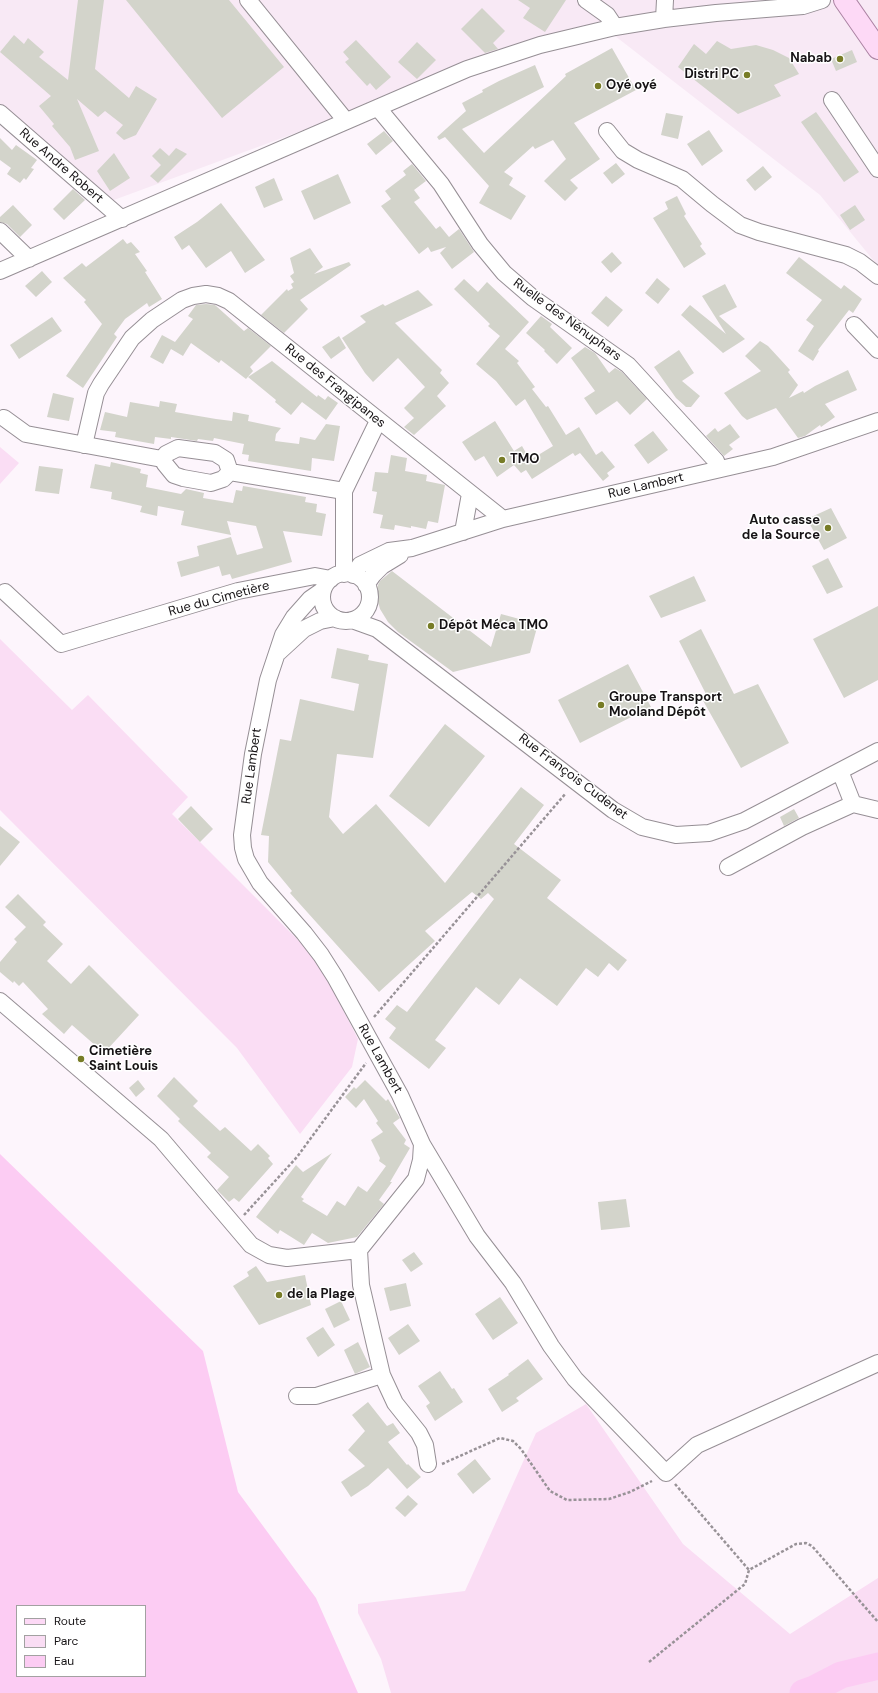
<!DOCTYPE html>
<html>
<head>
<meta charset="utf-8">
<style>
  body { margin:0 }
  #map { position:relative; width:878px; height:1693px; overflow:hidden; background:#fdf5fc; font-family:"DM Sans",sans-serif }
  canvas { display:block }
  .legend { position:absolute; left:16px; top:1605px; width:130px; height:72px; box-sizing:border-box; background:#fff; border:1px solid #a2a1a1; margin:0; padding:5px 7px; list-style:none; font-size:12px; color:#161315 }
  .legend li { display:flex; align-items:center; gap:8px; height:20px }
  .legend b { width:20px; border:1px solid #a2a1a1 }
</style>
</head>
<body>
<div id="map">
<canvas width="878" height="1693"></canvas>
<ul class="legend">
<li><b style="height:5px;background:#fdd9f6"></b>Route</li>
<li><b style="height:11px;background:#faddf4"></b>Parc</li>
<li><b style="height:11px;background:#fcccf3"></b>Eau</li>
</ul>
</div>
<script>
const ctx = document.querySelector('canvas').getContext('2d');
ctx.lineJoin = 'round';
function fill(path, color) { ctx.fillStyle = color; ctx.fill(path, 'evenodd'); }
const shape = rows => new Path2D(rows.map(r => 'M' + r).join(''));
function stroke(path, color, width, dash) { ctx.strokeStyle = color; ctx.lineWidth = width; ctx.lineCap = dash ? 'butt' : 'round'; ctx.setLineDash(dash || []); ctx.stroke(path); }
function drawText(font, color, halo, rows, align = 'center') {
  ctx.font = font + ' "DM Sans",sans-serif'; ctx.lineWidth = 3; ctx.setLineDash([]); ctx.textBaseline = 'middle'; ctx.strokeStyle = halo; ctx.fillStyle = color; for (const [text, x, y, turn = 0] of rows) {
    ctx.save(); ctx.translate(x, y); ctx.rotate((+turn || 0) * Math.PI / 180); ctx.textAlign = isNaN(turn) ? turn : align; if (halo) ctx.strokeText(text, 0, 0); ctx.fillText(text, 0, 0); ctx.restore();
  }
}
fill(shape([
  [0,0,878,0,878,266,820,195,597,22,103,204,0,122]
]), '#f8e9f5');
fill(shape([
  [0,447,19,463,0,484],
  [0,639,72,710,88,695,188,797,172,814,317,959,358,1039,352,1067,300,1134,237,1048,0,810],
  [586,1404,683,1544,790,1634,878,1578,878,1693,391,1693,381,1659,358,1613,358,1604,465,1591,536,1433]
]), '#faddf4');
fill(shape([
  [0,1154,203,1351,238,1492,316,1598,358,1693,0,1693],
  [17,1606,145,1606,145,1676,17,1676]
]), '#fcccf3');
stroke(shape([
  [803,1693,814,1689,841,1675,878,1666]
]), '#fcccf3', 27);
fill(shape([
  [78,0,104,0,95,69,129,98,136,86,157,99,136,135,124,140,116,133,123,125,105,111,98,117,77,99,99,151,75,160,70,147,52,126,54,124,39,106,51,96,0,52,14,35,24,44,28,38,44,52,39,57,68,80],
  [126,0,229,0,284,67,222,118],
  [518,0,566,0,545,32,523,18,530,8],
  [482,8,505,31,493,43,498,49,485,53,461,29],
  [356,40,391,77,376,90,370,83,367,86,345,62,349,59,343,52],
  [717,41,731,49,756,45,773,50,789,58,799,74,774,85,781,96,738,114,678,67,694,44,706,54],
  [417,42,436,60,417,79,398,62],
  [612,48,636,90,574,123,600,159,570,180,578,188,565,201,544,181,566,159,553,140,535,149,533,146,504,172,513,178,509,185,526,196,511,220,479,203,489,186,445,137,439,140,437,137,466,111,462,103,483,92,482,90,499,81,535,65,544,87,462,129,484,153,566,76,565,74],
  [852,50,857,62,836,71,831,59],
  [816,112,859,172,844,182,801,122],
  [666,113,683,116,678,139,661,135],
  [709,130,723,151,702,166,687,144],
  [384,131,393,141,376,155,367,144],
  [0,138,12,150,16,145,37,160,31,168,34,169,26,180,24,178,20,183,7,174,11,168,0,160],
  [160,148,169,156,176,148,187,154,158,183,150,176,161,165,152,156],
  [114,153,130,178,110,191,97,171],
  [616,163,625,174,612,184,603,173],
  [412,164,426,181,414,190,420,198,414,202,436,229,440,226,449,237,459,229,474,252,452,269,440,253,446,247,431,252,428,247,419,254,381,206,391,199,385,191,406,175,403,171],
  [763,166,772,177,755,191,746,180],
  [338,174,351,203,314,220,301,191],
  [274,178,283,200,264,208,255,187],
  [73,189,85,200,64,220,53,209],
  [677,196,686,214,684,216,702,244,700,246,706,254,684,268,653,218,668,209,665,202],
  [221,203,265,260,245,273,231,251,206,268,189,245,182,250,174,237,197,222],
  [13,205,32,225,20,237,7,224,0,222,0,217],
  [855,205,865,220,850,230,840,215],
  [123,239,127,244,131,242,140,252,135,254,147,271,145,272,162,299,149,307,147,303,125,319,114,334,117,337,83,388,66,376,102,324,84,302,86,300,63,278,82,263,86,267],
  [310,248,323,267,314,274,349,262,351,265,300,300,308,309,284,333,261,315,287,289,288,291,293,288,291,284,294,282,290,276,294,273,290,258],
  [612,252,622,263,611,273,601,262],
  [799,257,841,289,844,285,862,299,853,313,849,310,818,350,819,351,813,361,798,351,814,326,806,320,822,300,786,273],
  [42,271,52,282,36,297,25,286],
  [657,278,670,289,658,304,645,293],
  [464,279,478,292,487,282,529,322,505,349,519,361,517,363,535,387,532,389,546,407,548,406,566,435,579,427,596,455,602,451,615,467,607,473,609,476,603,481,580,453,575,456,573,453,532,479,526,470,521,473,514,465,497,477,484,456,475,461,462,442,495,421,514,451,522,446,530,460,553,446,525,399,516,406,496,381,476,364,500,336,488,326,490,324,454,289],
  [725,284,737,307,719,316,745,339,723,353,681,315,690,305,726,334,702,296],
  [418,290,433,305,395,323,442,370,440,373,449,383,437,396,446,406,414,435,404,427,414,418,404,408,425,387,398,358,373,382,365,373,342,338,366,322,360,316,383,304,385,306],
  [606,296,623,310,608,327,591,313],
  [206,304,215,305,244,331,248,328,271,346,250,367,253,371,246,379,221,360,219,363,191,343,183,356,171,349,163,364,150,357,162,335,175,342,193,319,188,316,196,305],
  [541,316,552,324,550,327,572,348,557,364,544,351,545,350,526,333],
  [52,317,62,331,19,359,10,345],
  [339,336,346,348,331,359,322,347],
  [760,341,768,346,780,359,790,370,788,372,798,385,789,398,803,391,804,393,815,386,848,370,857,390,825,404,835,417,821,427,820,425,805,436,798,438,776,408,747,420,742,416,724,393,761,371,745,356],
  [585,347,595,353,609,373,615,368,622,372,647,399,630,415,617,401,596,415,584,398,595,391,571,358],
  [679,350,694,373,682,381,700,396,691,407,686,407,676,398,654,367],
  [272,361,317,397,318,395,325,400,328,396,338,403,326,420,302,402,291,415,275,402,276,400,248,377],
  [53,393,74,398,69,421,47,417],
  [160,401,177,404,175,412,216,419,232,421,233,412,249,415,248,421,281,428,276,434,275,441,299,444,300,437,315,440,326,424,340,426,334,461,312,458,311,471,248,461,249,455,242,454,244,444,214,438,213,441,198,439,197,441,171,437,171,439,155,437,154,444,115,437,116,432,100,430,105,412,127,417,130,402,159,407],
  [730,424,740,437,729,445,733,449,724,456,706,436,715,428,718,432],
  [653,431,668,450,648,464,634,445],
  [391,455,407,458,405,471,427,475,426,481,445,485,438,523,428,521,426,529,411,526,411,528,395,525,394,530,380,528,383,515,373,513,377,492,372,491,375,472,388,473],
  [111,462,141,469,140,473,148,475,146,487,181,494,186,489,204,493,203,498,233,503,236,490,242,491,243,486,306,497,305,502,317,504,316,512,326,514,322,536,283,531,292,562,232,579,230,574,222,576,219,566,181,577,177,562,199,556,197,546,231,537,237,555,263,548,256,526,227,521,231,535,181,525,184,511,158,506,157,516,140,512,142,506,111,499,112,492,90,488,95,464,110,467],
  [39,466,63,469,59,494,35,491],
  [831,508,847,538,824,550,807,519],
  [828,558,843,587,827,594,812,566],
  [392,571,491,647,501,614,538,624,530,653,453,672,398,632,388,622,380,609,375,591,380,581],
  [694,576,706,601,661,618,649,596],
  [878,606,878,680,844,698,813,639],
  [701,629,734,694,758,684,789,743,741,768,701,697,706,694,679,641],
  [337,648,369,655,368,660,388,664,373,758,337,754,329,817,343,834,376,804,445,883,521,787,544,805,514,844,561,880,547,898,627,960,618,971,609,963,598,977,586,968,557,1006,520,978,499,1005,476,987,435,1040,446,1048,429,1069,389,1038,396,1028,385,1019,397,1005,407,1012,494,899,488,893,481,899,472,892,425,931,435,941,379,992,290,893,292,891,268,862,269,836,261,835,280,739,291,741,300,699,354,711,359,684,331,678],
  [628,664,651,707,580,743,558,700],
  [445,724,485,756,429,827,389,796],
  [191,806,213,829,200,842,178,819],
  [794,809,799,818,784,826,780,817],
  [0,826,20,842,0,866],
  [18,894,46,922,43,925,63,944,47,961,71,984,89,965,139,1015,104,1053,72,1025,64,1034,42,1014,48,1009,23,982,19,986,14,981,13,983,0,972,0,962,17,942,14,939,26,927,5,907],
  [174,1077,198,1101,193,1106,220,1131,225,1127,251,1151,258,1144,270,1156,268,1158,273,1164,239,1202,234,1198,229,1202,217,1190,229,1177,207,1157,211,1153,178,1121,180,1119,157,1096],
  [138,1080,145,1089,136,1097,129,1088],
  [365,1080,386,1101,388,1099,400,1118,393,1123,406,1140,404,1144,410,1148,390,1182,392,1182,379,1200,384,1204,357,1237,328,1243,312,1233,304,1245,280,1230,278,1234,256,1217,296,1165,303,1172,332,1153,301,1197,304,1199,302,1201,327,1216,337,1201,345,1206,358,1186,367,1192,386,1166,379,1161,380,1158,371,1140,383,1132,376,1123,378,1121,364,1099,356,1108,345,1097,354,1087,356,1089],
  [626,1199,630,1227,601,1230,598,1202],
  [414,1252,423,1264,411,1272,402,1260],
  [256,1266,267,1282,305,1275,311,1305,259,1325,233,1286,249,1276,247,1272],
  [406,1283,411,1306,390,1311,384,1288],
  [500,1297,518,1323,493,1340,475,1314],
  [341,1301,350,1320,334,1328,325,1309],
  [408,1324,420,1341,399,1355,388,1338],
  [323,1327,335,1345,318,1357,306,1338],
  [358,1342,370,1367,355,1374,344,1350],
  [528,1359,543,1379,516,1398,519,1401,502,1412,488,1389,509,1375,508,1374],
  [440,1371,452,1389,454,1388,463,1402,435,1421,426,1406,430,1403,418,1386],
  [368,1402,387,1426,393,1423,400,1433,388,1442,407,1465,408,1464,421,1477,407,1489,388,1468,368,1486,351,1497,341,1482,365,1466,348,1450,365,1431,352,1415],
  [475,1459,491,1479,473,1494,457,1474],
  [408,1495,418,1504,405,1517,395,1508]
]), '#d3d4cb');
const minor = shape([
  [248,0,346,121],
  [586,0,607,15,615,27],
  [664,19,665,0],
  [832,100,878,169],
  [378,108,441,184,480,244,504,273,533,298,628,365,716,461,719,469],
  [0,113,122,219],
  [607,131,623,151,638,160,682,179,712,204,740,225,759,232,846,255,860,262,878,276],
  [0,231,29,259],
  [0,271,467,69,540,45,615,27,664,19,716,13,803,6,822,0],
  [854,325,878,350],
  [4,418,26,434,162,459,165,464,174,475,183,478,211,483,223,479,230,472,344,491],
  [84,445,96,393,101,384,132,338,152,320,182,300,193,296,206,294,218,296,229,301,503,519],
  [162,459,166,454,178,448,215,453,226,460,230,472],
  [463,532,470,494],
  '322 597a24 24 0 1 1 48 0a24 24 0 1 1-48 0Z',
  [344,574,344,491,378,421],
  [353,575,360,565,389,551,412,548,503,519,773,457,878,421],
  [366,585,373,575,382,566,400,555],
  [323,590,310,599,294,617,283,635,268,680,253,754,242,835,243,848,246,859,260,883,304,933,321,955,335,977,400,1095,422,1144,421,1160,416,1179,359,1250,361,1285,382,1375,395,1403,419,1433,425,1445,428,1464],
  [5,592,61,644,238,591,315,576,331,579],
  [352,620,377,629,613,810,642,827,676,835,709,833,744,821,878,751],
  [279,652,304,629,320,621,335,618],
  [840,771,853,804],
  [728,867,802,827,853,804,878,810],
  [0,1001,161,1139,251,1245,269,1255,287,1258,359,1250],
  [422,1144,477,1236,513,1283,551,1346,575,1379,666,1473,697,1445,878,1363],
  [297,1396,316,1396,382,1375]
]);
const major = shape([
  [844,0,878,49]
]);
stroke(minor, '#968f95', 18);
stroke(major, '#ab83a3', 22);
stroke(shape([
  [374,1017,566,793],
  [244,1215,297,1157,366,1063],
  [442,1464,500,1438,513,1441,521,1449,550,1491,567,1500,609,1499,630,1492,652,1481],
  [675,1484,749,1570],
  [649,1662,745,1584,749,1570,796,1544,806,1543,812,1546,878,1622]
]), '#989297', 2.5, [3, 2]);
stroke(minor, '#fff', 16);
stroke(major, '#fdd9f6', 20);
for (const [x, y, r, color] of [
  [840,59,4,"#777c26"],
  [747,75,4,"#777c26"],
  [598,86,4,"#777c26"],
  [502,460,4,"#777c26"],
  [828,528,4,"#777c26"],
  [431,626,4,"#777c26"],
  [601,705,4,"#777c26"],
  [81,1059,4,"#777c26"],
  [279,1295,4,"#777c26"]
]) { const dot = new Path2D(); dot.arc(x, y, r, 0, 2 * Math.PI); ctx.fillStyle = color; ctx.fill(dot); stroke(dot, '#fff', 1.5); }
drawText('bold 13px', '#161315', '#fff', [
  ["Nabab",832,59,"right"],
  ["Distri PC",739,75,"right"],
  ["Oyé oyé",606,86],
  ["TMO",510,460],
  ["Auto casse",820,521,"right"],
  ["de la Source",820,536,"right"],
  ["Dépôt Méca TMO",439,626],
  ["Groupe Transport",609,698],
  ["Mooland Dépôt",609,713],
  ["Cimetière",89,1052],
  ["Saint Louis",89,1067],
  ["de la Plage",287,1295]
], 'left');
drawText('13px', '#161315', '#fff', [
  ["Rue Andre Robert",61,166,41],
  ["Ruelle des Nénuphars",567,320,36],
  ["Rue des Frangipanes",335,386,39],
  ["Rue Lambert",646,486,-13],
  ["Rue du Cimetière",219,599,-15],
  ["Rue Lambert",252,766,-82],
  ["Rue François Cudenet",573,777,37],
  ["Rue Lambert",380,1059,61]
]);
</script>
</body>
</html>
